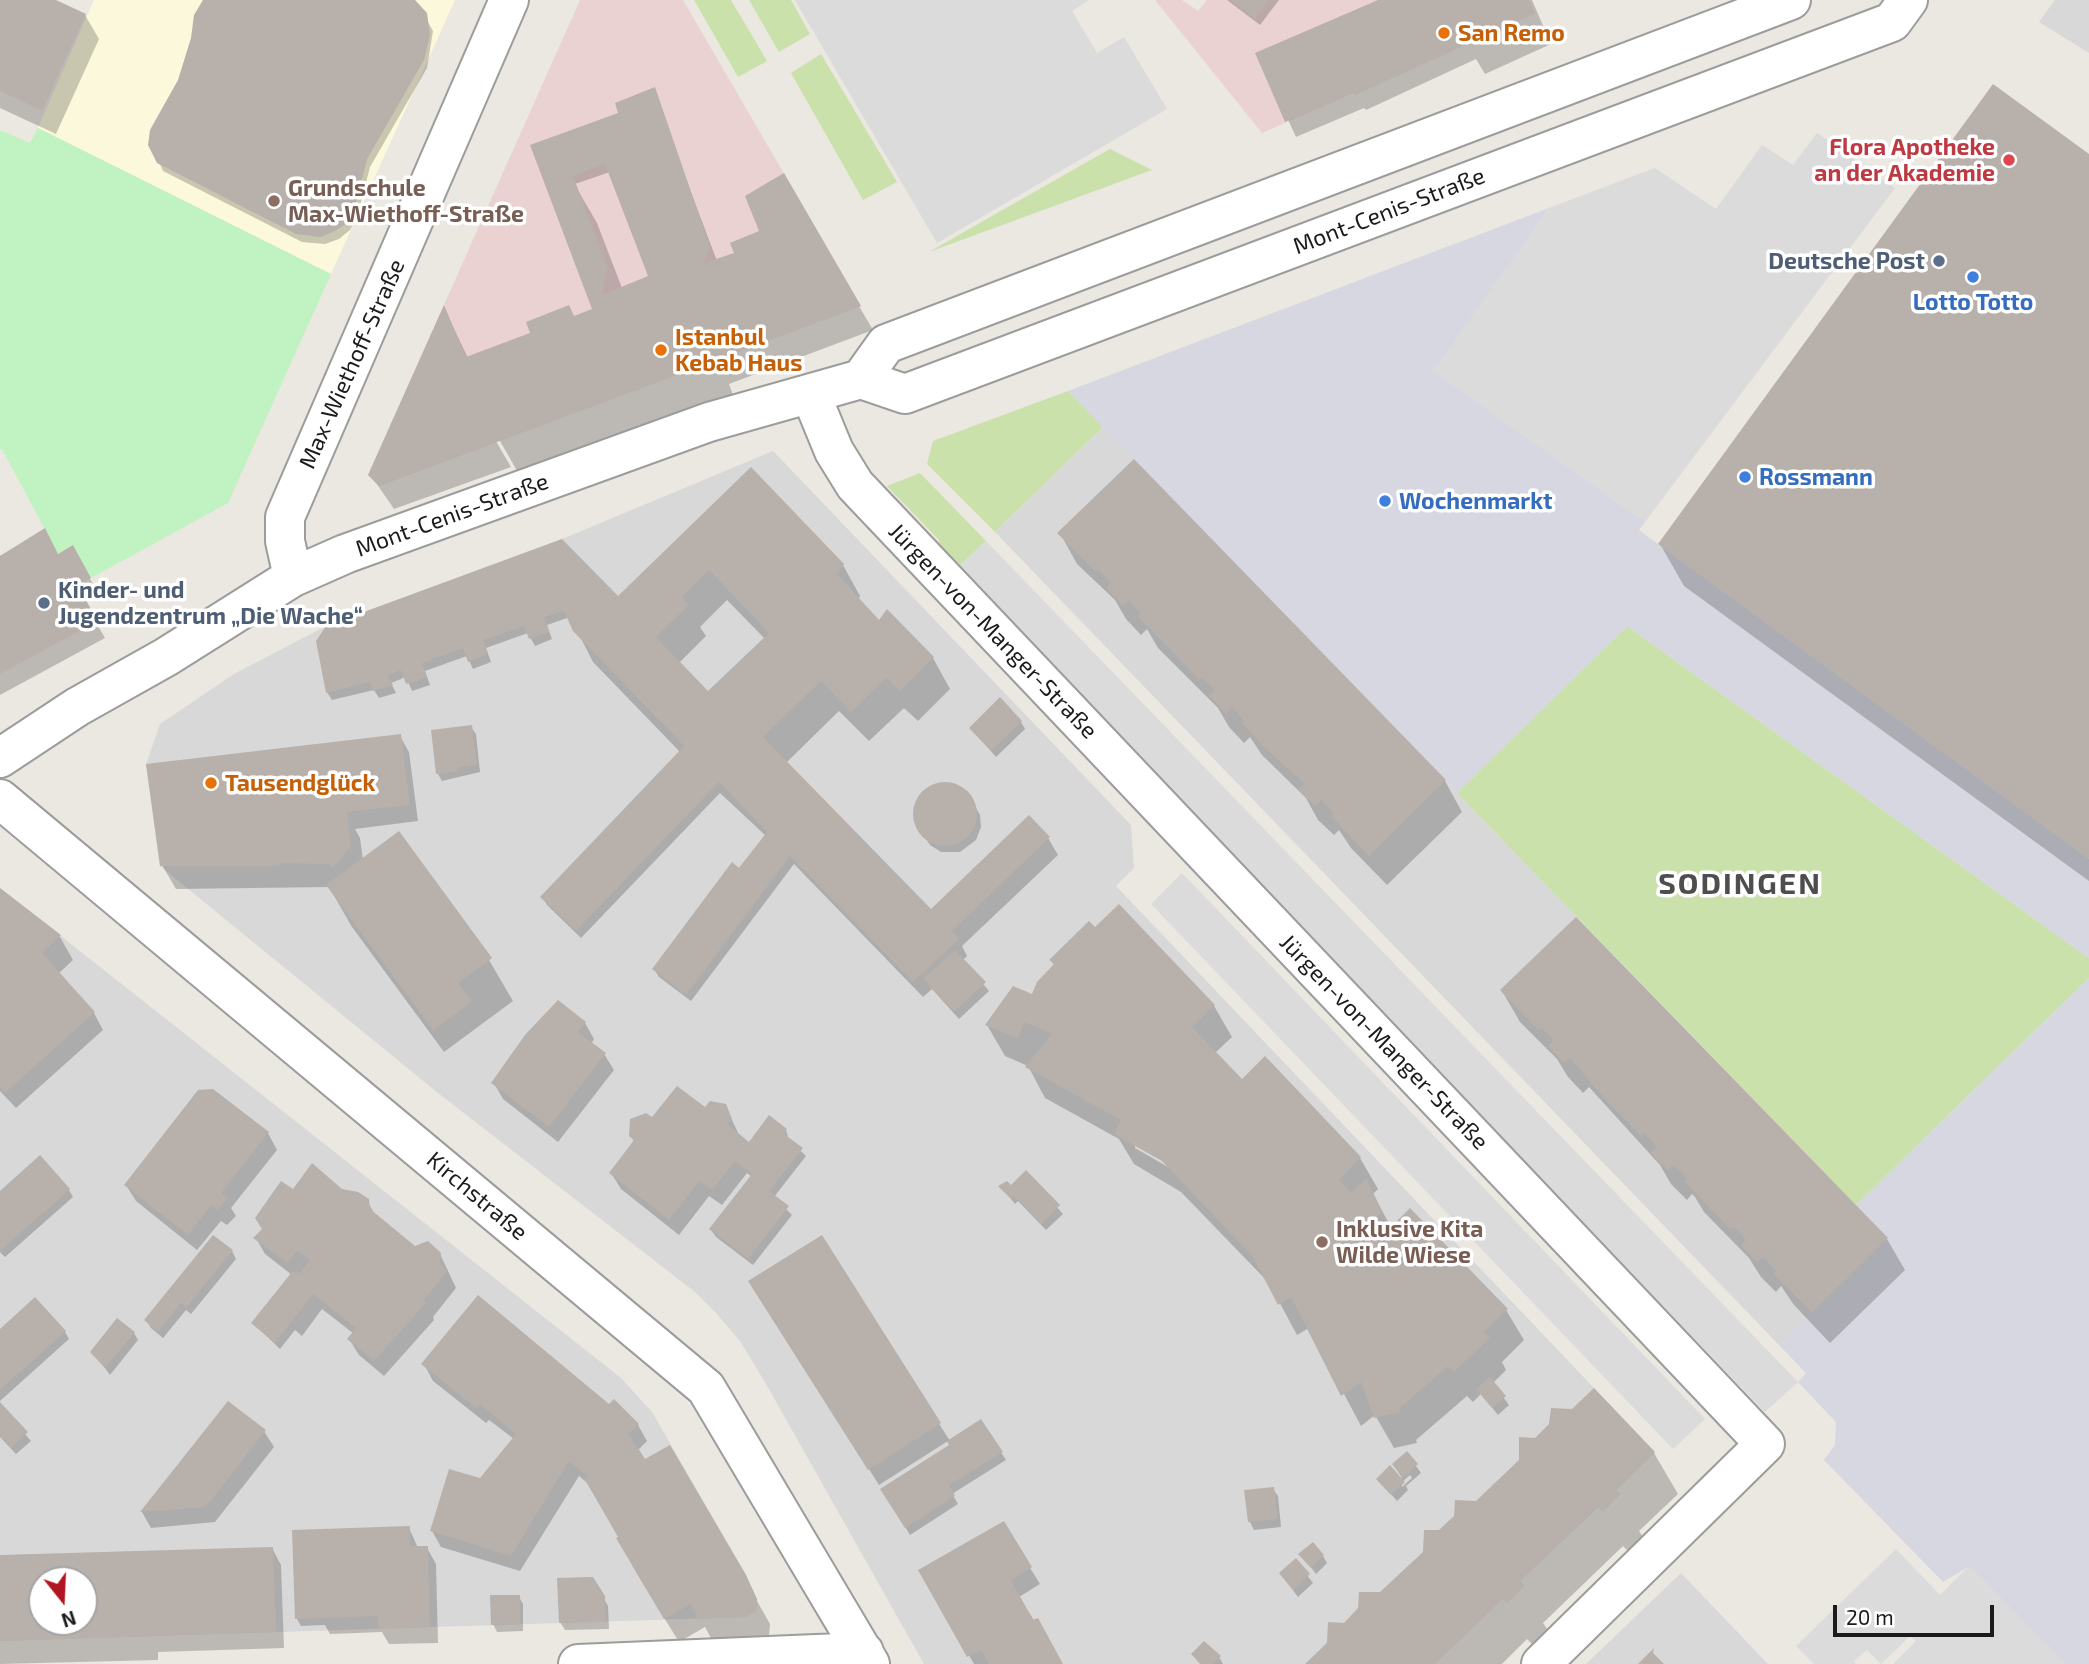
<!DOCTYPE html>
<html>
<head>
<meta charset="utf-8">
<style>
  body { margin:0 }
  #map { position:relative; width:2089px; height:1664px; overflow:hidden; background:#ebe7e1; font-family:"Exo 2",sans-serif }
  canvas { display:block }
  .north { position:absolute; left:28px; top:1566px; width:70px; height:70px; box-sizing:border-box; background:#fff; border:2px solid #a4a4a4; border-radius:50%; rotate:162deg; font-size:19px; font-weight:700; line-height:28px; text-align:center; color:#1b1b1b }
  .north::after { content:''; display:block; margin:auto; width:24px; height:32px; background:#b01521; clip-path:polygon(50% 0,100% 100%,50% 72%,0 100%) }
  .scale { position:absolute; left:1833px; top:1605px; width:161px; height:32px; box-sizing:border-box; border:4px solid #1b1b1b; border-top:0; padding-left:9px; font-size:21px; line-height:24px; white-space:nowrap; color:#1b1b1b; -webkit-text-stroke:5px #fff; paint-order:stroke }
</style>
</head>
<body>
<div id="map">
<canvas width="2089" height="1664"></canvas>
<div class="north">N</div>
<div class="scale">20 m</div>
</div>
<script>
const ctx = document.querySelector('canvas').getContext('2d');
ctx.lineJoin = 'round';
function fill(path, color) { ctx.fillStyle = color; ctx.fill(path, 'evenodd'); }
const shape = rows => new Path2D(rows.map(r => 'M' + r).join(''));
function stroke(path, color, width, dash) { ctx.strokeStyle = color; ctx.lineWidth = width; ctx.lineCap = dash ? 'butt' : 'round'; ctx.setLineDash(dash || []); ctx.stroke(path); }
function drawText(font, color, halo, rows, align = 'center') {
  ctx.font = font + ' "Exo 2",sans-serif'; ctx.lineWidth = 7; ctx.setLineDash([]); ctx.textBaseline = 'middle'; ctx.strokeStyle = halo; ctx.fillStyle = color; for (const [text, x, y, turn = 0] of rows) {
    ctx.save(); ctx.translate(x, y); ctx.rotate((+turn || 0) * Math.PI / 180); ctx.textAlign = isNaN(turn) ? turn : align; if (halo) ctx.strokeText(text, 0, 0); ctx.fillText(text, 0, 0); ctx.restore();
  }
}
fill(shape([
  [2055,0,2089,0,2089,53,2039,22],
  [1103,427,1888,1238,1807,1374,995,532],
  [773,451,1131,825,1134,868,1116,886,1655,1452,1616,1490,1620,1494,1603,1511,1598,1507,1520,1581,1524,1586,1507,1603,1502,1599,1435,1664,924,1664,766,1384,740,1341,716,1313,695,1292,438,1093,160,866,146,764,160,724,234,674,326,626,562,539],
  [0,888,621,1378,652,1412,746,1575,757,1599,756,1611,746,1617,0,1641],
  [42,1580,84,1580,84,1622,42,1622],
  [1681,1573,1768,1664,1586,1664]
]), '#d9d8d8');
fill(shape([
  [580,0,683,0,861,306,379,486,368,475],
  [1155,0,1182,0,1198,11,1207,0,1529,0,1535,13,1355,95,1353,93,1262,133]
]), '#ebd2d2');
fill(shape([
  [94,0,455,0,331,274,38,128]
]), '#fbf8db');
fill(shape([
  [694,0,731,0,767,61,738,77],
  [749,0,791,0,810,34,779,52],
  [821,54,897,182,863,200,791,73],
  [1110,149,1152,170,929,252,1020,200],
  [1068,391,1103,427,995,532,927,464,933,441],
  [920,473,986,541,956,569,939,551,939,540,887,486],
  [1627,626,2089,958,2089,978,1856,1205,1457,793]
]), '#cae1ac');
fill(shape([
  [38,128,331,274,228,503,91,578,73,545,58,554,2,449,0,449,0,130,30,143]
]), '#c1f2c1');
fill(shape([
  [795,0,1089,0,1072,11,1097,53,1124,37,1167,109,937,243],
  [1817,133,1895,188,1645,522,1432,371,1549,208,1655,168,1716,209,1762,145,1793,165],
  [986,541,1798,1382,1765,1412,956,569],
  [1182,873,1705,1419,1673,1449,1151,904],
  [1896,1549,1940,1595,1970,1565,2066,1664,1893,1664,1916,1641,1910,1636,1881,1664,1867,1650,1854,1661,1856,1664,1814,1664,1796,1646]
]), '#dbdbdb');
fill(shape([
  [1549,208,1433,371,1645,522,1639,530,1647,536,2089,859,2089,958,1627,626,1457,793,1068,391],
  [2089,978,2089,1664,2066,1664,1970,1566,1943,1582,1824,1460,1835,1445,1836,1422,1798,1382,1806,1373,1779,1344,1888,1239,1856,1205]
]), '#d6d7e1');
fill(shape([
  [0,0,52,0,85,15,99,39,56,134,0,108],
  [205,0,412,0,418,4,433,31,427,68,370,167,357,218,350,230,339,239,325,244,302,242,163,171,159,162],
  [1227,0,1279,0,1260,25],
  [1382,0,1532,0,1551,44,1485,74,1476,59,1366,110,1364,108,1296,137,1258,54],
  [532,146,675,150,717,261,736,254,761,232,783,176,873,330,729,384,736,403,524,483,496,434,493,436,511,467,394,509,370,474,444,308,468,358,594,310],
  [610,172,650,277,622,288,597,223,576,187,575,184],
  [2089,156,2089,881,1684,586,1660,544],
  [751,470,843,565,860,596,858,600,879,623,887,612,933,658,950,689,918,721,904,708,869,741,839,711,786,763,931,911,1048,838,1058,855,962,946,967,956,963,960,989,991,959,1019,932,989,923,997,794,864,691,1001,659,977,654,969,766,836,720,793,581,938,547,905,543,897,681,753,593,662,570,617,547,625,552,639,535,646,528,633,486,648,491,662,473,669,467,656,425,671,430,685,412,691,406,677,391,683,396,693,379,698,374,690,332,700,327,692,318,641,618,599],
  [727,600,765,639,708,694,679,663,706,636,700,627],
  [44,530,58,556,81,564,99,594,84,602,105,638,0,695,0,556],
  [1060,533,1445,781,1462,812,1387,885,1351,848,1339,830,1334,835,1318,820,1306,798,1262,755,1250,737,1244,743,1229,727,1218,708,1158,648,1147,629,1141,635,1126,619,1115,600,1077,564],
  [1021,722,1025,729,996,757,971,728],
  [471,727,476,734,480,772,442,781,438,774],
  [400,736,409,752,418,821,355,829,360,838,363,860,489,960,513,1001,444,1052,352,927,329,887,176,889,162,865],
  [945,783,958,786,968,794,980,815,981,827,976,840,960,852,941,852,930,845,917,825,916,806,922,794,932,787],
  [0,890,60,937,73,960,58,974,94,1013,103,1030,16,1108,0,1091],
  [1119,907,1214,1006,1232,1037,1215,1053,1242,1081,1265,1059,1360,1158,1378,1189,1373,1194,1392,1229,1506,1310,1524,1340,1502,1362,1506,1370,1493,1383,1509,1405,1498,1415,1481,1394,1473,1402,1467,1396,1416,1440,1417,1443,1394,1448,1375,1415,1361,1426,1309,1328,1297,1335,1269,1283,1181,1192,1134,1164,1119,1139,1045,1098,1028,1066,1005,1056,987,1025,1033,997,1055,967,1051,960,1095,929],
  [1135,1144,1170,1164,1168,1167,1135,1148],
  [1576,919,1887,1239,1905,1270,1830,1343,1794,1305,1781,1286,1776,1292,1761,1277,1749,1258,1704,1212,1695,1197,1692,1194,1687,1200,1671,1184,1660,1165,1589,1087,1583,1093,1568,1077,1557,1059,1520,1022,1502,991],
  [585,1023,594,1039,591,1044,604,1054,614,1070,558,1142,503,1099,494,1083],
  [213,1090,268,1133,277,1150,231,1208,236,1216,227,1225,221,1221,197,1250,136,1201,126,1185],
  [725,1105,740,1137,749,1144,786,1130,789,1140,806,1156,774,1197,792,1215,753,1265,716,1237,711,1230,752,1177,747,1173,722,1205,709,1196,679,1235,621,1189,611,1173,635,1143,630,1135,653,1120],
  [1026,1172,1063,1214,1046,1230,1018,1201,1015,1204,1001,1187,1011,1187],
  [69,1190,73,1197,5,1257,0,1252,0,1194],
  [341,1191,367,1201,377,1218,415,1248,440,1254,456,1288,433,1317,434,1320,384,1376,359,1355,349,1339,354,1334,322,1309,302,1336,295,1330,280,1349,253,1323,292,1275,265,1254,256,1238,293,1192],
  [821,1238,950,1441,981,1421,1006,1460,952,1494,958,1504,910,1535,883,1490,951,1446,948,1441,879,1485,751,1282],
  [232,1251,236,1259,191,1314,186,1310,163,1338,151,1328,146,1320],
  [0,1331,65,1332,69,1339,0,1401],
  [134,1333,138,1340,110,1375,93,1352],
  [424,1364,609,1406,638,1425,647,1441,638,1450,644,1461,670,1447,770,1624,769,1635,760,1641,713,1642,705,1627,679,1642,636,1572,618,1539,621,1537,591,1486,579,1476,520,1571,441,1547,432,1531,485,1482,514,1439,489,1420,486,1423,433,1381],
  [1594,1391,1654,1453,1678,1494,1639,1531,1643,1537,1628,1551,1623,1546,1543,1623,1547,1629,1532,1644,1527,1639,1502,1664,1308,1664,1344,1624,1425,1553,1439,1532,1477,1503,1521,1460,1536,1440],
  [228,1403,264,1431,274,1447,215,1522,151,1528,142,1512],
  [0,1404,31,1441,16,1454,0,1437],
  [1407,1453,1421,1473,1406,1486,1408,1490,1397,1501,1378,1479,1402,1478,1394,1465],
  [1410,1475,1412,1478,1402,1487,1402,1482],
  [1273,1489,1278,1496,1281,1527,1254,1530,1250,1522,1246,1491],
  [1003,1524,1040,1584,1019,1597,1062,1664,974,1664,920,1570],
  [409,1528,418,1548,427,1548,436,1564,438,1643,389,1644,382,1632,330,1634,325,1625,301,1626,297,1619],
  [272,1548,281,1565,284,1648,158,1652,158,1660,0,1664,0,1557],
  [42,1580,84,1580,84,1622,42,1622],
  [1301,1554,1323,1556,1327,1563,1316,1574],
  [1296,1561,1313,1583,1298,1597,1281,1574],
  [592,1579,608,1606,609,1629,565,1630,560,1622],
  [519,1597,523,1604,523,1631,497,1632,493,1624],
  [1193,1655,1219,1657,1223,1664,1200,1664]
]), '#0003');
fill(shape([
  [0,0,56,0,86,14,42,111,0,91],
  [203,0,415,0,427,13,430,35,424,60,367,159,354,210,347,223,335,231,320,237,296,234,157,163,148,145,150,130,178,80,191,38,194,15],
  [1231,0,1269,0,1255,19],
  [1378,0,1529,0,1535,13,1355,95,1354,92,1285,122,1255,53],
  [1993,84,2089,154,2089,859,1658,544],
  [655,87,710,247,704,263,734,253,730,243,759,231,745,196,784,173,861,306,379,486,368,475,444,305,466,357,530,333,526,322,569,305,574,316,592,309,530,145,618,113,615,103],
  [605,164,648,276,602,295,608,268,573,176],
  [1134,459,1446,780,1369,856,1331,816,1334,814,1321,800,1315,806,1298,789,1304,783,1265,748,1242,723,1244,721,1232,707,1226,714,1209,696,1215,690,1201,677,1199,679,1138,617,1141,613,1128,600,1123,606,1106,588,1111,582,1098,569,1095,571,1057,533],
  [751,467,844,564,837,574,879,620,887,609,934,657,900,691,886,678,851,712,821,681,763,737,931,909,1029,815,1050,837,952,931,959,939,913,982,790,856,686,995,652,969,732,862,739,868,767,832,719,782,576,931,540,897,684,746,573,631,564,611,544,617,549,632,529,639,524,626,483,640,488,654,468,662,463,648,422,663,427,677,406,684,401,670,388,675,393,685,373,691,370,682,326,693,316,641,326,626,562,539,618,596],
  [709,570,769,633,708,691,656,637,689,605,682,597],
  [45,528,58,554,73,545,91,578,77,585,98,621,0,674,0,556],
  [1000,697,1022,721,991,751,969,728],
  [472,725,477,765,458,767,459,771,436,774,431,730],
  [401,734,410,805,347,812,351,846,333,868,328,864,279,863,279,866,160,866,146,764],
  '913 814a32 32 0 1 1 64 0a32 32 0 1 1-64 0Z',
  [399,831,492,958,458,983,472,1002,433,1030,326,885],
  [0,888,61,935,42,953,95,1012,5,1093,0,1087],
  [1119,904,1215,1005,1192,1027,1242,1079,1265,1056,1361,1157,1339,1180,1351,1193,1366,1178,1383,1213,1375,1218,1388,1230,1410,1208,1508,1309,1484,1332,1490,1338,1454,1372,1448,1366,1399,1409,1401,1412,1374,1418,1361,1382,1341,1396,1291,1297,1278,1305,1253,1257,1162,1161,1114,1134,1121,1120,1025,1067,1052,1034,1024,1022,1018,1039,985,1025,1013,986,1032,994,1037,982,1054,964,1049,960,1089,921,1095,927],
  [1576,917,1888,1238,1812,1313,1774,1274,1776,1271,1763,1257,1757,1262,1741,1246,1746,1240,1733,1226,1730,1229,1684,1181,1687,1178,1674,1165,1668,1170,1651,1153,1657,1147,1644,1133,1641,1136,1603,1097,1570,1058,1564,1063,1548,1046,1554,1040,1541,1027,1538,1030,1500,990],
  [955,950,986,982,954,1012,923,979],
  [558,1000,586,1022,578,1032,606,1053,549,1127,491,1083,525,1035],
  [677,1086,705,1107,710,1101,726,1104,732,1119,727,1124,749,1142,769,1115,787,1129,784,1134,803,1148,769,1191,789,1206,748,1259,709,1229,752,1174,735,1161,712,1190,699,1181,669,1220,609,1173,634,1140,629,1136,630,1119,646,1113,652,1117],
  [213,1089,269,1132,221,1193,228,1198,217,1210,211,1205,188,1235,124,1185,198,1090],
  [40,1155,70,1189,0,1251,0,1191],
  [312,1163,342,1189,358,1192,369,1199,370,1209,415,1246,428,1241,441,1253,440,1264,448,1270,424,1300,426,1303,374,1361,347,1339,356,1328,313,1294,275,1343,251,1323,292,1272,300,1273,310,1260,297,1251,287,1263,253,1238,262,1229,255,1218,281,1181,293,1189],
  [1026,1170,1060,1205,1041,1224,1013,1195,1010,1198,998,1186,1007,1181,1011,1185],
  [213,1235,233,1250,187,1307,181,1303,158,1332,144,1320],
  [822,1235,941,1423,868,1470,748,1281],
  [478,1295,609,1404,614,1399,639,1424,629,1434,645,1459,670,1445,746,1575,757,1599,756,1611,746,1617,698,1619,690,1604,664,1619,616,1538,618,1537,584,1478,587,1476,569,1461,511,1556,430,1531,449,1469,480,1478,516,1434,480,1404,476,1408,421,1364],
  [35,1297,66,1331,0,1390,0,1329],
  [117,1318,135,1332,105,1368,90,1352],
  [1490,1377,1506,1396,1492,1408,1476,1389],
  [1594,1388,1655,1452,1615,1490,1620,1494,1603,1511,1598,1506,1519,1582,1524,1586,1507,1603,1503,1599,1435,1664,1305,1664,1327,1643,1328,1622,1344,1623,1358,1608,1359,1592,1380,1592,1423,1552,1424,1530,1439,1530,1454,1516,1455,1500,1476,1501,1519,1460,1519,1437,1535,1438,1549,1424,1551,1408,1572,1409],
  [228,1401,266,1430,206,1507,140,1512],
  [0,1402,28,1432,11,1448,0,1436],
  [981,1419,1003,1452,949,1485,955,1496,905,1528,880,1489,949,1445,947,1441],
  [1407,1451,1418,1464,1403,1478,1392,1464],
  [1390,1465,1405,1482,1391,1495,1376,1479],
  [1274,1487,1278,1519,1248,1522,1244,1490],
  [1004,1521,1032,1567,1011,1580,1033,1620,1038,1618,1063,1664,989,1664,981,1650,967,1657,918,1570],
  [410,1526,410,1546,428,1546,430,1627,378,1629,377,1616,295,1619,292,1530],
  [1313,1542,1324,1555,1311,1568,1298,1554],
  [273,1547,276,1632,0,1641,0,1555],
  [42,1580,84,1580,84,1622,42,1622],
  [1296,1558,1310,1574,1293,1590,1279,1573],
  [593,1577,605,1596,606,1621,559,1623,557,1578],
  [490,1595,520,1595,520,1624,491,1625],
  [1204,1641,1221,1656,1213,1664,1201,1664,1191,1654],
  [1654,1648,1653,1653,1664,1664,1638,1664]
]), '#b8b0ab');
const minor = shape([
  [861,379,886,344,1791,0],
  [811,395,834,451,855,485,1765,1444,1541,1664],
  [293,577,285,541,285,517,509,0],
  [0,758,77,707,166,657,293,577,345,554,709,422,861,379,905,394,1892,22,1908,0],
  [0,799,706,1388,870,1664],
  [578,1664,864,1652]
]);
stroke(minor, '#9c9c9c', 42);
stroke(minor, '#fff', 38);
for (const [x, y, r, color] of [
  [1444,33,7,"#e8710a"],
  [2009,160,7,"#e0444e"],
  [274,201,7,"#8d6e63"],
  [1939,261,7,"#5c6f8a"],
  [1973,277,7,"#3f7fe0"],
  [661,350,7,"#e8710a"],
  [1745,477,7,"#3f7fe0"],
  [1385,501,7,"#3f7fe0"],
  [44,603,7,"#5c6f8a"],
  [211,783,7,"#e8710a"],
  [1322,1242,7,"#8d6e63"]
]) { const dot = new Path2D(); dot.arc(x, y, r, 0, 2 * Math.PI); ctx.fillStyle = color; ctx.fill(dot); stroke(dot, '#fff', 2.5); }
drawText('bold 23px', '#c56008', '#fff', [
  ["San Remo",1458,33],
  ["Istanbul",675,337],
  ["Kebab Haus",675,363],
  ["Tausendglück",225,783]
], 'left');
drawText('bold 23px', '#be3a42', '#fff', [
  ["Flora Apotheke",1995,147],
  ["an der Akademie",1995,173]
], 'right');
drawText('bold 23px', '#785e54', '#fff', [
  ["Grundschule",288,188],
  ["Max-Wiethoff-Straße",288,214],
  ["Inklusive Kita",1336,1229],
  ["Wilde Wiese",1336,1255]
], 'left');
drawText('23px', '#1b1b1b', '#fff', [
  ["Mont-Cenis-Straße",1389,211,-21],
  ["Max-Wiethoff-Straße",352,364,-66],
  ["Mont-Cenis-Straße",452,515,-20],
  ["Jürgen-von-Manger-Straße",993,631,46],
  ["Jürgen-von-Manger-Straße",1384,1042,46],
  ["Kirchstraße",477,1196,40]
]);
drawText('bold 23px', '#4e5e75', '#fff', [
  ["Deutsche Post",1925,261],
  ["Kinder- und",58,590,"left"],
  ["Jugendzentrum „Die Wache“",58,616,"left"]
], 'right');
drawText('bold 23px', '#366cbe', '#fff', [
  ["Lotto Totto",1973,302,"center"],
  ["Rossmann",1759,477],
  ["Wochenmarkt",1399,501]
], 'left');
ctx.letterSpacing = '2px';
drawText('bold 30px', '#4e4e4e', '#fff', [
  ["SODINGEN",1740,884]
]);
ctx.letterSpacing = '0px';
</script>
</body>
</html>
